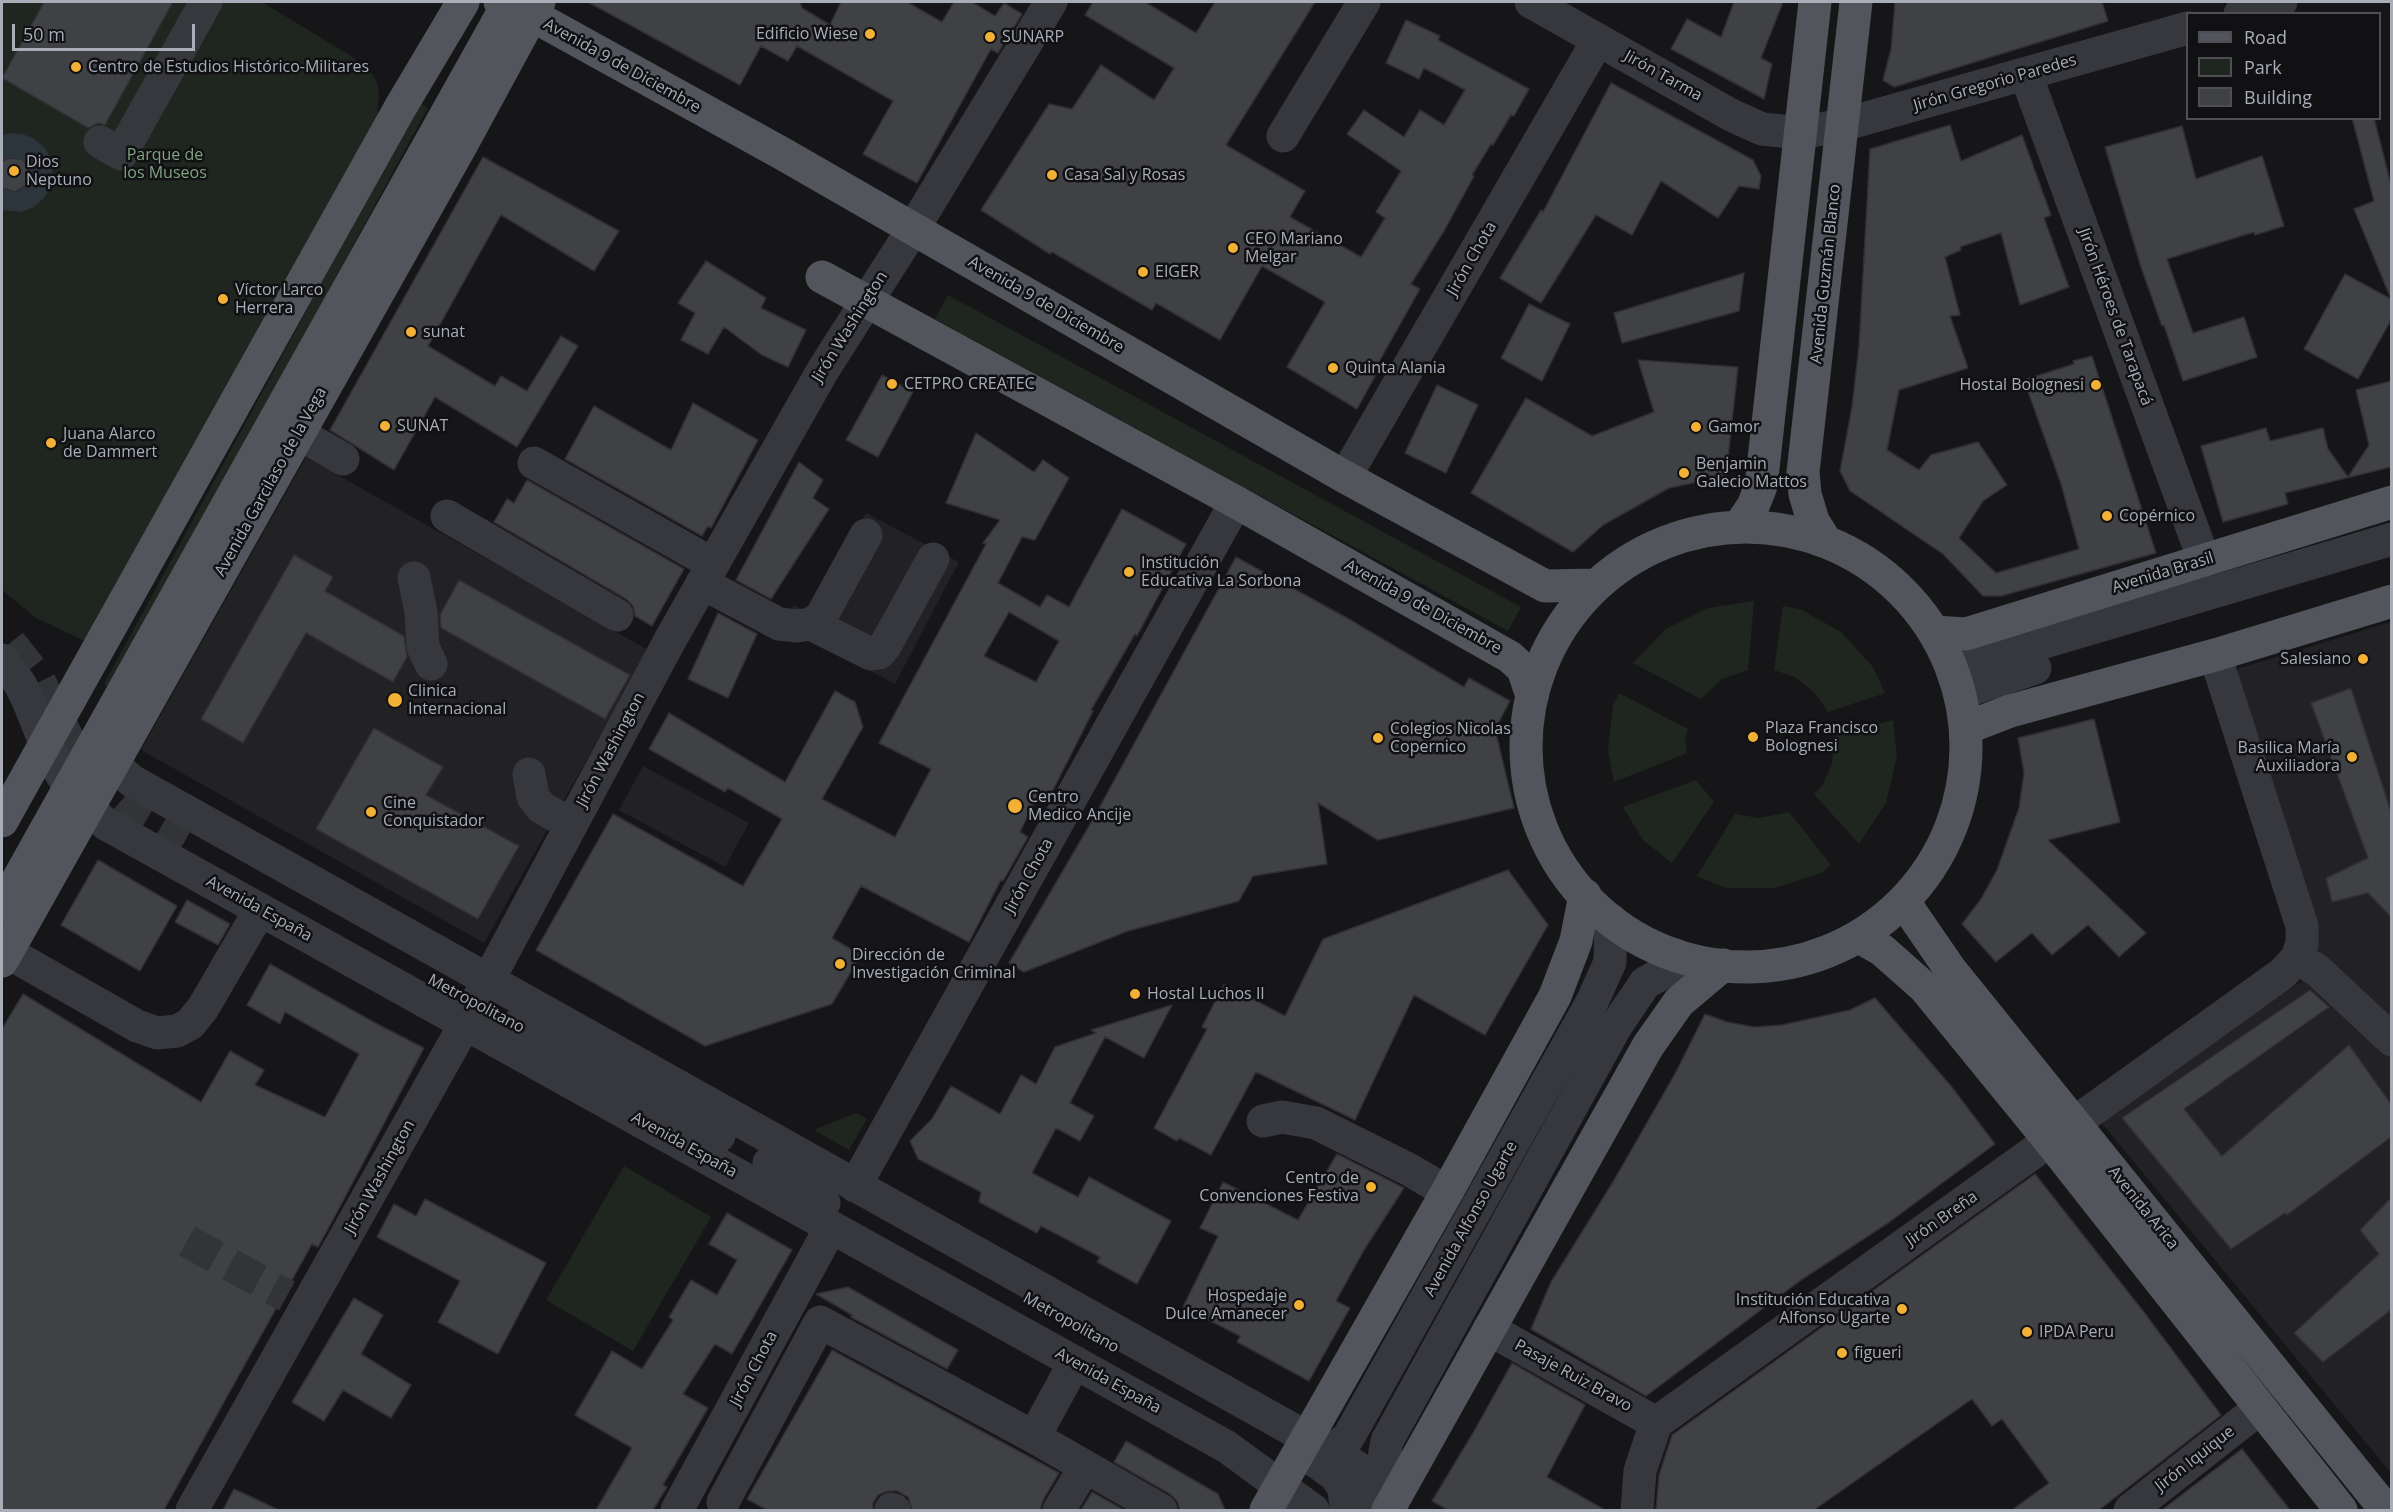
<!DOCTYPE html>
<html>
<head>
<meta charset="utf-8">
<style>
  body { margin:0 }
  #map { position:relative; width:2393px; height:1512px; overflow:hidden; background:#161618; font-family:"Open Sans",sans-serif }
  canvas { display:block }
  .frame { position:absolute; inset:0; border:3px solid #a8adb8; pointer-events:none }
  .legend { position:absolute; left:2186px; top:12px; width:195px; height:108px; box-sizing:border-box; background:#111113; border:2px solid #4d4f55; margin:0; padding:8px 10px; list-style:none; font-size:18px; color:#a8adb8 }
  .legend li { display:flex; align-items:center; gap:12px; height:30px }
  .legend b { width:30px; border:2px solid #4d4f55 }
  .scale { position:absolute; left:12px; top:24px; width:183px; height:27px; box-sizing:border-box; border:3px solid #a8adb8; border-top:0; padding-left:8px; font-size:18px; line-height:21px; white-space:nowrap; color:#a8adb8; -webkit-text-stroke:4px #111113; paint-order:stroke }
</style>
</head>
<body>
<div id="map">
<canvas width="2393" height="1512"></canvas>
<div class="frame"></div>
<ul class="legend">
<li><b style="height:8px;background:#53555c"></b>Road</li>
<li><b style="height:16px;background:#1e261f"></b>Park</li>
<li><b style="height:16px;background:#404145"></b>Building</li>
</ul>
<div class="scale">50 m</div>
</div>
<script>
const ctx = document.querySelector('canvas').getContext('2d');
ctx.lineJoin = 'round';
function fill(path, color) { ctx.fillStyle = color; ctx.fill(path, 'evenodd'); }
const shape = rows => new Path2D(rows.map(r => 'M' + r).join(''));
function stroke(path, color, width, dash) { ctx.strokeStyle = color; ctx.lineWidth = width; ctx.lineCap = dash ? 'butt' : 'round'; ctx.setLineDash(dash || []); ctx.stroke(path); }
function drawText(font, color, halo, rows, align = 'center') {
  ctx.font = font + ' "Open Sans",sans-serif'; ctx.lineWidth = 5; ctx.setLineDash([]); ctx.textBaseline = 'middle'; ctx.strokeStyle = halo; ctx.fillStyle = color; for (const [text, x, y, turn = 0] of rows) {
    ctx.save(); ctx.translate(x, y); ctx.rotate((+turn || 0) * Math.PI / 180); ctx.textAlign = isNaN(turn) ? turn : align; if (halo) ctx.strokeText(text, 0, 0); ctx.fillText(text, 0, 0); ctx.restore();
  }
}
fill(shape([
  [306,457,648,650,484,943,141,750],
  [866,513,959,562,895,684,784,625,794,605,813,615],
  [2391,622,2391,1473,2100,1121,2309,976,2237,669],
  [643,766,749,823,725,867,619,810]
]), '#222225');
fill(shape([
  [2,2,262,2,351,56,367,68,376,80,379,93,377,117,85,641,36,618,2,590],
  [419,103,428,108,112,689,104,684],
  [948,295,1521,607,1508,631,935,319],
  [1754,601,1748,670,1722,679,1701,699,1633,663,1666,629,1708,608],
  [1783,606,1800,609,1841,632,1873,667,1885,693,1828,712,1815,693,1795,677,1774,670],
  [1619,693,1688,729,1685,739,1687,753,1614,782,1608,751,1613,705],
  [1893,720,1897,756,1886,803,1859,844,1814,794,1822,786,1832,764,1834,736],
  [1696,780,1714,802,1672,863,1643,840,1623,807],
  [1789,812,1831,865,1821,873,1775,888,1726,888,1697,876,1735,814,1759,818],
  [856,1113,867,1119,849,1150,814,1130],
  [624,1166,711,1217,633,1351,546,1300]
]), '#1e261f');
fill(shape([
  [10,133,23,134,34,139,45,148,52,160,53,173,51,187,44,198,34,207,21,212,2,210,2,135]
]), '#2c353c');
const building = shape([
  [44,2,173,2,105,125,99,123,88,128,2,78,44,2],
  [588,2,800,2,802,8,830,25,841,2,907,2,942,22,954,2,972,2,995,16,1004,3,1022,14,998,53,991,49,917,183,863,154,893,101,797,46,788,61,761,46,740,85,588,2],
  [1093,2,1145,2,1196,33,1215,2,1315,2,1226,145,1305,191,1290,217,1361,257,1385,218,1376,212,1401,171,1347,134,1364,110,1404,137,1420,110,1444,125,1465,90,1424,68,1419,79,1386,63,1406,20,1440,36,1438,40,1529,89,1514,116,1511,115,1493,145,1491,144,1472,175,1474,176,1444,231,1411,284,1420,289,1376,367,1379,369,1357,409,1287,367,1325,302,1262,266,1220,340,1156,303,1152,310,1052,252,1050,254,981,210,1049,104,1072,109,1101,65,1154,100,1174,68,1085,15,1093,2],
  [1734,2,1783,2,1761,58,1772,64,1764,99,1671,49,1687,19,1721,37,1734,2],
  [1895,2,2102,2,2108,21,1894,87,1883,80,1891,49,1895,2],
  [1611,83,1753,160,1761,176,1759,189,1739,186,1718,218,1661,181,1632,235,1596,215,1541,303,1500,278,1541,210,1543,212,1611,83],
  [2352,118,2374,118,2391,185,2391,320,2358,379,2304,349,2345,274,2391,299,2354,209,2374,201,2352,118],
  [1950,125,1961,161,2022,135,2051,215,2044,218,2069,287,2020,305,2001,233,1960,247,1961,250,1945,257,1960,315,1950,316,1968,368,1899,390,1887,450,1919,470,1931,455,1978,442,2007,485,1983,501,1959,538,1996,573,2079,549,2061,484,2024,380,2074,364,2073,361,2092,356,2156,553,2001,596,1983,596,1943,554,1850,491,1840,471,1852,407,1859,346,1870,149,1950,125],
  [2182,126,2196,179,2262,156,2284,226,2255,235,2254,232,2167,259,2193,333,2244,317,2257,357,2183,381,2164,325,2162,326,2141,267,2105,147,2182,126],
  [483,157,619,231,594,271,501,215,428,346,495,386,501,376,527,391,561,336,578,346,517,447,435,397,394,470,330,430,483,157],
  [10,158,22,159,26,163,30,173,28,184,15,192,2,188,2,161,10,158],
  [706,261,766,298,761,308,806,330,788,367,762,355,724,327,708,354,681,340,695,313,678,303,706,261],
  [1744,273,1739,311,1622,343,1614,313,1744,273],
  [1529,304,1570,324,1542,381,1501,358,1529,304],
  [1638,360,1738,367,1726,476,1669,488,1603,525,1573,552,1471,493,1526,398,1592,436,1654,412,1638,360],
  [882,375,913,392,878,457,846,440,882,375],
  [2391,381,2391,467,2285,493,2288,504,2223,522,2201,446,2266,428,2270,441,2323,428,2328,449,2348,477,2369,445,2356,390,2391,381],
  [1437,385,1478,405,1446,473,1405,453,1437,385],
  [693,403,758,440,711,528,708,526,702,536,565,459,594,406,671,450,693,403],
  [976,433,1034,472,1043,460,1069,478,1035,540,1022,537,998,583,1040,607,1047,595,1069,607,1122,509,1186,544,1137,636,1135,634,1091,710,1093,711,1047,802,1037,797,1020,832,1028,837,1003,881,1001,880,969,942,861,886,832,938,861,955,832,1004,705,1046,536,950,613,814,743,886,782,819,728,788,725,792,649,749,669,713,785,782,835,691,855,702,863,727,822,799,895,837,931,769,879,743,986,544,983,543,1000,520,946,503,976,433],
  [1009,612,1059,641,1036,682,984,656,1009,612],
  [799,462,823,480,813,498,829,509,771,599,736,580,799,462],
  [527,480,684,569,652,626,635,616,633,606,626,599,494,522,507,499,514,503,527,480],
  [294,555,333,577,325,591,404,636,407,657,393,682,306,633,243,743,201,719,294,555],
  [1236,557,1347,618,1464,687,1469,678,1510,701,1495,729,1514,808,1378,840,1318,803,1327,864,1253,876,1239,901,1128,931,1024,972,1009,963,1092,821,1236,557],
  [459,580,630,675,605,719,441,628,440,615,459,580],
  [718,613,757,634,728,698,688,679,718,613],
  [2351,688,2391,812,2391,917,2368,893,2332,902,2326,878,2368,858,2311,703,2351,688],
  [2094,719,2120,822,2048,840,2146,933,2119,957,2088,925,2052,955,2032,933,1996,962,1962,924,1981,899,1997,870,2019,808,2024,773,2018,738,2094,719],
  [374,728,443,767,426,795,519,846,478,919,316,829,374,728],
  [98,860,177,906,140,971,61,925,98,860],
  [1508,870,1548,925,1485,1035,1414,995,1355,1120,1256,1072,1211,1155,1179,1138,1177,1141,1154,1128,1207,1029,1202,1027,1224,984,1285,1016,1323,939,1508,870],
  [187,900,230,924,218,945,175,922,187,900],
  [270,964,377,1024,424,1048,335,1216,318,1247,312,1244,164,1510,2,1510,2,1029,23,994,201,1102,230,1051,264,1070,255,1085,325,1117,359,1054,285,1012,280,1024,247,1005,270,964],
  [2310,990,2329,1007,2184,1109,2222,1156,2349,1045,2391,1104,2391,1137,2287,1215,2285,1213,2231,1249,2122,1118,2310,990],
  [1875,998,1951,1086,1995,1144,1888,1223,1801,1280,1646,1396,1531,1329,1551,1282,1613,1182,1676,1072,1705,1014,1727,1022,1754,1027,1782,1025,1850,1010,1875,998],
  [1172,1005,1144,1058,1105,1037,1070,1103,1094,1116,1080,1141,1056,1128,1032,1173,1078,1197,1089,1177,1171,1221,1137,1284,1097,1262,1100,1257,1041,1226,1037,1233,979,1202,981,1192,918,1159,910,1141,932,1119,951,1086,1000,1114,1021,1075,1036,1084,1055,1047,1096,1033,1091,1030,1172,1005],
  [1337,1154,1404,1188,1364,1250,1336,1301,1350,1308,1309,1381,1237,1342,1240,1336,1183,1307,1218,1236,1200,1228,1223,1182,1298,1220,1337,1154],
  [2035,1174,2143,1311,2221,1415,2099,1510,2012,1510,2049,1483,2002,1419,1992,1426,1972,1399,1814,1510,1656,1510,1659,1475,1672,1435,2035,1174],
  [2391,1198,2391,1310,2323,1362,2294,1333,2379,1254,2360,1230,2391,1198],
  [425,1199,546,1263,498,1354,438,1322,460,1281,377,1237,394,1204,416,1216,425,1199],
  [727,1213,792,1250,732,1354,715,1344,683,1394,708,1408,663,1485,667,1487,653,1510,596,1510,632,1448,575,1415,612,1351,642,1369,673,1320,669,1317,691,1280,717,1295,737,1260,709,1244,727,1213],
  [848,1287,958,1350,947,1369,851,1317,852,1315,816,1294,848,1287],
  [354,1298,383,1315,361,1354,411,1385,391,1418,343,1390,324,1421,292,1402,354,1298],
  [832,1350,1059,1473,1043,1500,1040,1510,912,1510,908,1497,897,1491,888,1491,878,1495,873,1503,873,1510,767,1510,747,1499,832,1350],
  [1512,1363,1585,1405,1547,1477,1605,1510,1448,1510,1432,1501,1473,1433,1512,1363],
  [1126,1441,1218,1494,1225,1510,1180,1510,1177,1501,1170,1494,1114,1462,1126,1441],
  [2242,1449,2290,1510,2162,1510,2197,1483,2242,1449],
  [234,1489,279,1510,223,1510,234,1489],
  [1092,1492,1124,1510,1081,1510,1092,1492]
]);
fill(building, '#404145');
stroke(building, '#303034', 1.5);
stroke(shape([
  [10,643,37,677,81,765,105,794,130,816,182,846],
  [187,1241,287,1296]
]), '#333438', 33, [33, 16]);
stroke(shape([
  [1531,2,1731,115,1762,129,1801,133,1842,125,2188,28],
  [2240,14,2281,2],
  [2026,75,2204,560],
  [1283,136,1364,2],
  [100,142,121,154,206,2],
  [298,433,343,459],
  [534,463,713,564],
  [1345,477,1598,40],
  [447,516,617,615],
  [414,578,421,612,423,647,431,664],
  [702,583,779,624,797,626,811,624,821,617,866,535],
  [811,624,871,654,879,653,885,646,933,559],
  [1948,659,1991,658,2392,539],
  [2,660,20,684,28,700,45,743,61,774,87,808,106,824,1227,1447,1313,1510],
  [1960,693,2035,668],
  [102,737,117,768,132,781,1338,1455,1355,1466,1366,1476,1377,1493],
  [529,774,533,797,542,808,571,824],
  [7,952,137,1026,157,1033,177,1031,190,1024,203,1008,260,910],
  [2297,958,2317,970,2392,1040],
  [516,1026,719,1136],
  [1263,1121,1282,1117,1316,1123,1410,1170,1447,1192],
  [769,1163,824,1203],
  [855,1186,1236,502],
  [1489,1329,1656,1423],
  [1034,1437,1075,1362],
  [1307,1455,1336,1476,1344,1489,1346,1510],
  [1316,1462,1348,1438,1592,1002,1610,962,1611,920],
  [723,1502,820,1322,1034,1437,1161,1510],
  [1375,1506,1387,1441,1616,1026,1645,983,1688,959],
  [891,1509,894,1510],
  [192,1510,465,1024,669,642,823,370,913,229,1051,2],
  [677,1510,831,1227],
  [1059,1510,1085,1467],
  [1637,1510,1640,1471,1656,1423,2282,974,2297,958,2302,943,2302,926,2215,655],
  [2130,1510,2260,1408]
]), '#37383d', 33);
stroke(shape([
  [500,2,546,23,783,154,1345,477,1545,586,1596,585],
  [822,277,1236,502,1510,657,1523,669,1532,696],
  [1739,527,1753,506,1761,486,1815,2],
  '1526 747a220 220 0 1 1 440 0a220 220 0 1 1-440 0Z',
  [1826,542,1813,521,1805,494,1803,472,1856,2],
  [1934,632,1966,634,2392,502],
  [1966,728,2010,711,2215,655,2392,601],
  [2,821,400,108,463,2],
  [1904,902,1950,969,2386,1510],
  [2,908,509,2],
  [1859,937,1882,950,1925,988,2050,1141,2341,1510],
  [2,961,462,144,539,2],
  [1266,1510,1447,1192,1555,996,1576,941,1585,895],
  [1388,1510,1648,1046,1679,1002,1723,965]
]), '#53555c', 33);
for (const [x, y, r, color] of [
  [870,34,6,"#f2b134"],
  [990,37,6,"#f2b134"],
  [76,67,6,"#f2b134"],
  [14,171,6,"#f2b134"],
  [1052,175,6,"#f2b134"],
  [1233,248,6,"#f2b134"],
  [1143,272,6,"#f2b134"],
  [223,299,6,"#f2b134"],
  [411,332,6,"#f2b134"],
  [1333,368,6,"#f2b134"],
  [892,384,6,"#f2b134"],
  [2096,385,6,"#f2b134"],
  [385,426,6,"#f2b134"],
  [1696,427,6,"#f2b134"],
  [51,443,6,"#f2b134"],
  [1684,473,6,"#f2b134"],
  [2107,516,6,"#f2b134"],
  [1129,572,6,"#f2b134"],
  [2363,659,6,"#f2b134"],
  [395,700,8,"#f2b134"],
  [1753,737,6,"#f2b134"],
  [1378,738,6,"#f2b134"],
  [2352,757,6,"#f2b134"],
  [1015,806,8,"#f2b134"],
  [371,812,6,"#f2b134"],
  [840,964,6,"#f2b134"],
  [1135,994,6,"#f2b134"],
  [1371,1187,6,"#f2b134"],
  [1299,1305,6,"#f2b134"],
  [1902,1309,6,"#f2b134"],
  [2027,1332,6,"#f2b134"],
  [1842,1353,6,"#f2b134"]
]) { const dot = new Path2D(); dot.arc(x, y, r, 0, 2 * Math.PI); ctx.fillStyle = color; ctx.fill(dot); stroke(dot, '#111113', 2); }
drawText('16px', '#a8adb8', '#111113', [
  ["Edificio Wiese",858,34,"right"],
  ["SUNARP",1002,37],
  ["Centro de Estudios Histórico-Militares",88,67],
  ["Dios",26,162],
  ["Neptuno",26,180],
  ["Casa Sal y Rosas",1064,175],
  ["CEO Mariano",1245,239],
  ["Melgar",1245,257],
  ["EIGER",1155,272],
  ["Víctor Larco",235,290],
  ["Herrera",235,308],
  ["sunat",423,332],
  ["Quinta Alania",1345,368],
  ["CETPRO CREATEC",904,384],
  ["Hostal Bolognesi",2084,385,"right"],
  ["SUNAT",397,426],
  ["Gamor",1708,427],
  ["Juana Alarco",63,434],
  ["de Dammert",63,452],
  ["Benjamin",1696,464],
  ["Galecio Mattos",1696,482],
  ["Copérnico",2119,516],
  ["Institución",1141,563],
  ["Educativa La Sorbona",1141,581],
  ["Salesiano",2351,659,"right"],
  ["Clinica",408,691],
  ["Internacional",408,709],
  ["Plaza Francisco",1765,728],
  ["Bolognesi",1765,746],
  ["Colegios Nicolas",1390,729],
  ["Copernico",1390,747],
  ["Basilica María",2340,748,"right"],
  ["Auxiliadora",2340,766,"right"],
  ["Centro",1028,797],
  ["Medico Ancije",1028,815],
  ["Cine",383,803],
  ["Conquistador",383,821],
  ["Dirección de",852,955],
  ["Investigación Criminal",852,973],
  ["Hostal Luchos II",1147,994],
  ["Centro de",1359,1178,"right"],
  ["Convenciones Festiva",1359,1196,"right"],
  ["Hospedaje",1287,1296,"right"],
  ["Dulce Amanecer",1287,1314,"right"],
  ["Institución Educativa",1890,1300,"right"],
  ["Alfonso Ugarte",1890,1318,"right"],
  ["IPDA Peru",2039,1332],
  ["figueri",1854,1353]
], 'left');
drawText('16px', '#a8adb8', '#111113', [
  ["Avenida 9 de Diciembre",622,66,29],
  ["Jirón Tarma",1663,76,29],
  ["Jirón Gregorio Paredes",1995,83,-16],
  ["Jirón Chota",1472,259,-60],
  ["Avenida Guzmán Blanco",1826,274,-84],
  ["Avenida 9 de Diciembre",1046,305,30],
  ["Jirón Héroes de Tarapacá",2115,317,70],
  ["Jirón Washington",850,327,-58],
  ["Avenida Garcilaso de la Vega",271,482,-61],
  ["Avenida Brasil",2163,573,-17],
  ["Avenida 9 de Diciembre",1423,607,29],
  ["Jirón Washington",611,750,-62],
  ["Jirón Chota",1029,876,-61],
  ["Avenida España",259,909,29],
  ["Metropolitano",476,1004,28],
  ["Avenida España",684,1145,29],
  ["Jirón Washington",380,1177,-61],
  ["Avenida Arica",2143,1208,51],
  ["Avenida Alfonso Ugarte",1471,1219,-61],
  ["Jirón Breña",1942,1219,-35],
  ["Metropolitano",1071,1323,29],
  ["Jirón Chota",754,1369,-62],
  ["Pasaje Ruiz Bravo",1573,1376,29],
  ["Avenida España",1108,1381,29],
  ["Jirón Iquique",2195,1459,-38]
]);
drawText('16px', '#7fa381', '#111113', [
  ["Parque de",165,155],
  ["los Museos",165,173]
]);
</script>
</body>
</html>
